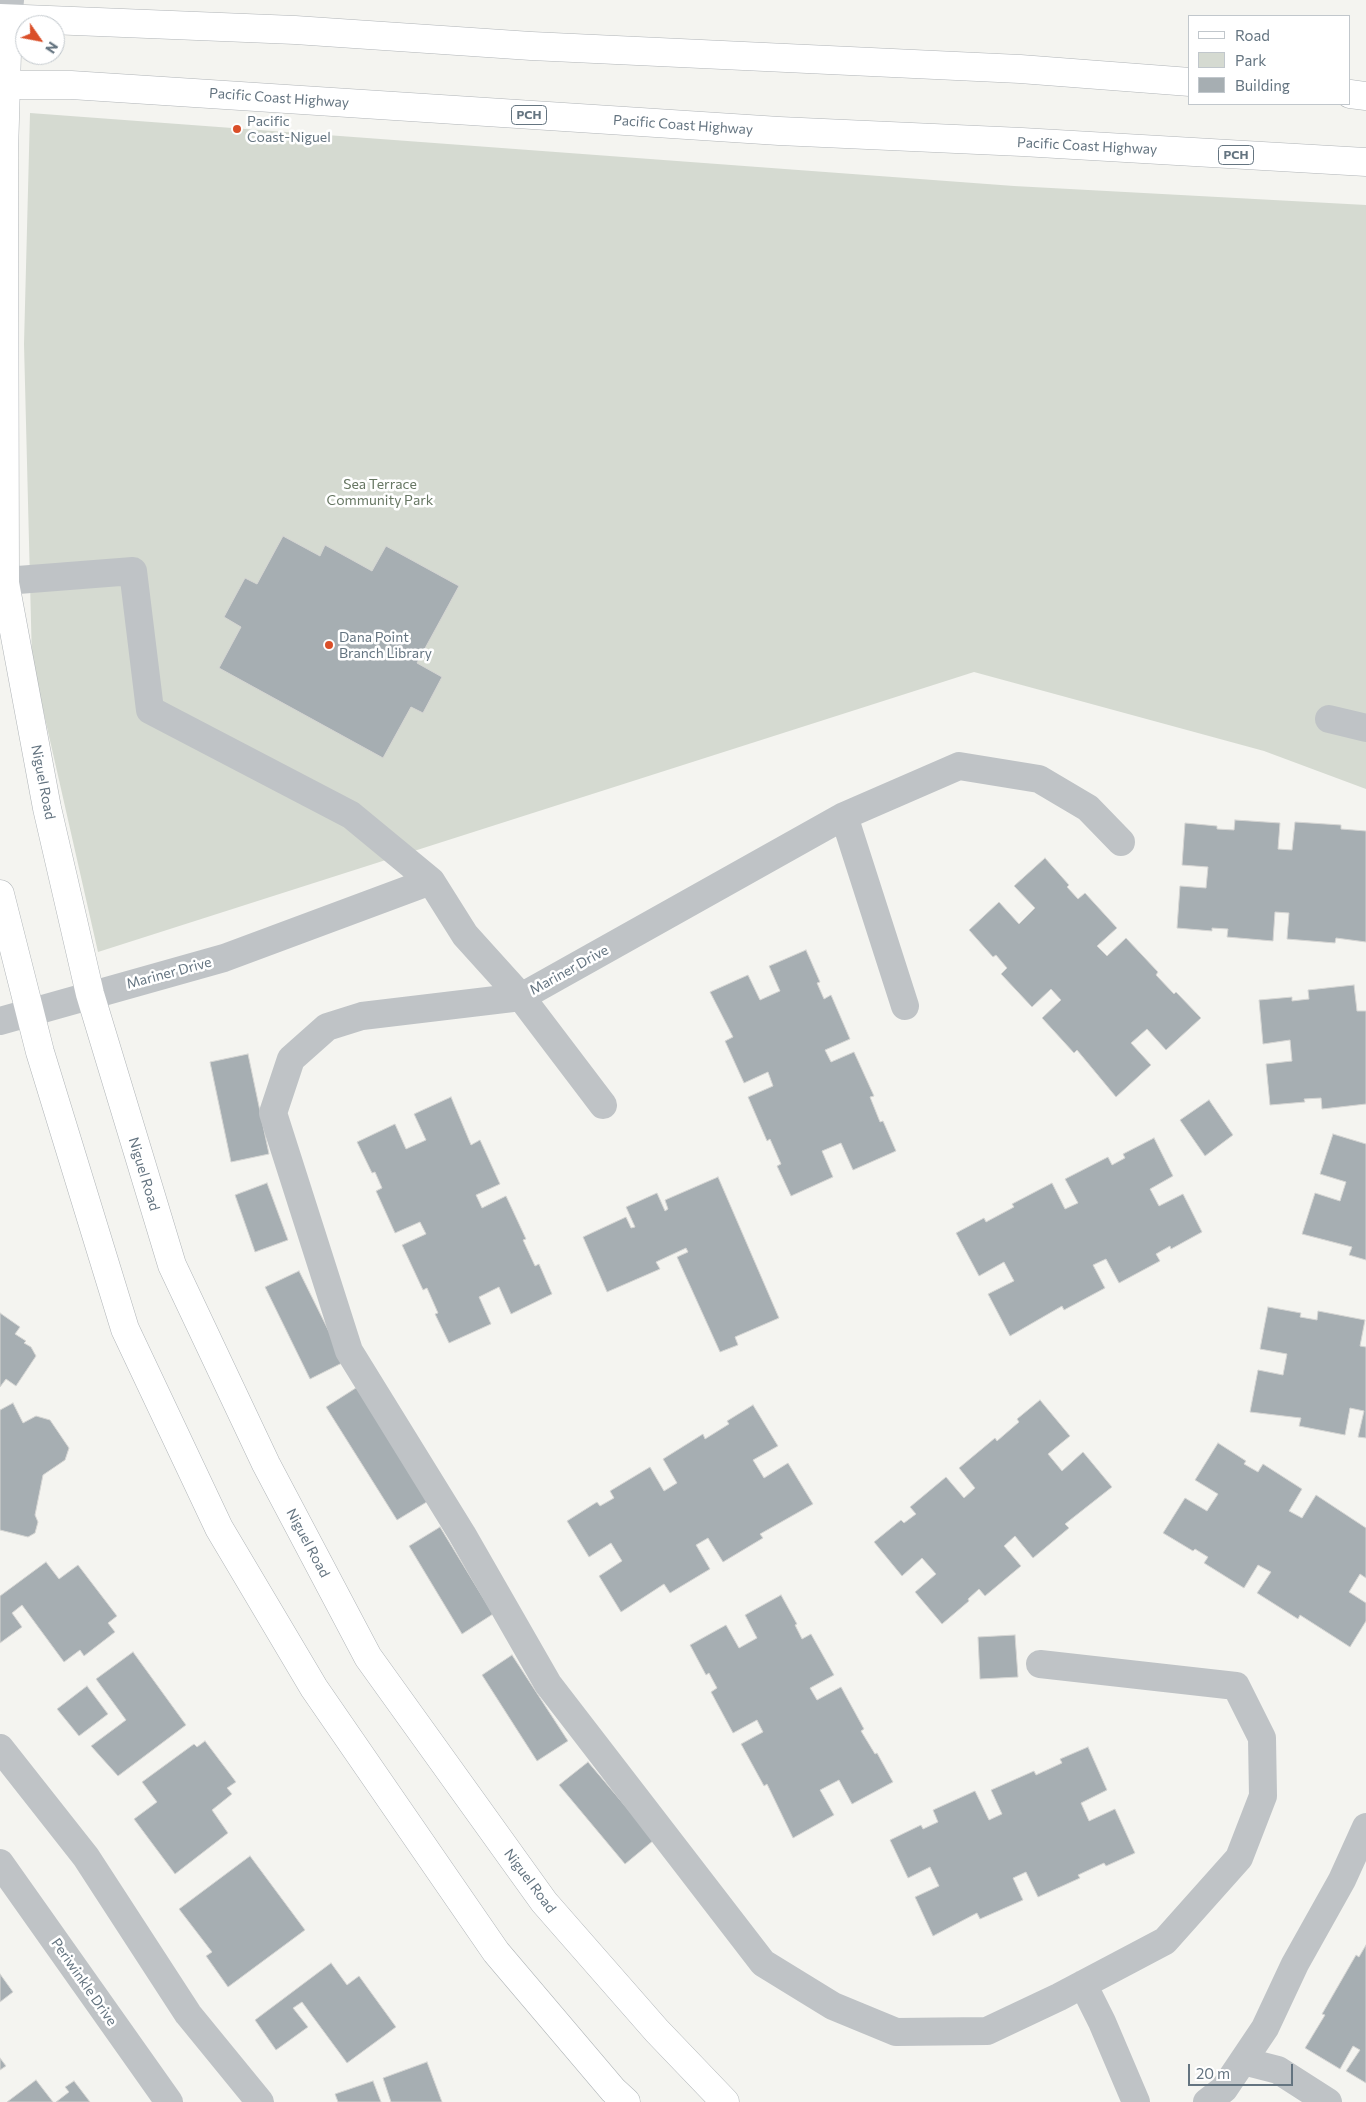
<!DOCTYPE html>
<html>
<head>
<meta charset="utf-8">
<style>
  body { margin:0 }
  #map { position:relative; width:1366px; height:2102px; overflow:hidden; background:#f4f4f0; font-family:Commissioner,sans-serif }
  canvas { display:block }
  .legend { position:absolute; left:1188px; top:15px; width:162px; height:90px; box-sizing:border-box; background:#fff; border:1px solid #c1c7cc; margin:0; padding:6px 9px; list-style:none; font-size:15px; color:#647480 }
  .legend li { display:flex; align-items:center; gap:10px; height:25px }
  .legend b { width:25px; border:1px solid #c1c7cc }
  .north { position:absolute; left:15px; top:15px; width:50px; height:50px; box-sizing:border-box; background:#fff; border:1px solid #c1c7cc; border-radius:50%; rotate:123deg; font-size:14px; font-weight:700; line-height:20px; text-align:center; color:#647480 }
  .north::after { content:''; display:block; margin:auto; width:18px; height:22px; background:#da4f29; clip-path:polygon(50% 0,100% 100%,50% 72%,0 100%) }
  .scale { position:absolute; left:1188px; top:2064px; width:105px; height:22px; box-sizing:border-box; border:2px solid #647480; border-top:0; padding-left:6px; font-size:15px; line-height:18px; white-space:nowrap; color:#647480; -webkit-text-stroke:4px #fff; paint-order:stroke }
</style>
</head>
<body>
<div id="map">
<canvas width="1366" height="2102"></canvas>
<ul class="legend">
<li><b style="height:6px;background:#fff"></b>Road</li>
<li><b style="height:14px;background:#d5dad1"></b>Park</li>
<li><b style="height:14px;background:#a6aeb2"></b>Building</li>
</ul>
<div class="north">N</div>
<div class="scale">20 m</div>
</div>
<script>
const ctx = document.querySelector('canvas').getContext('2d');
ctx.lineJoin = 'round';
function fill(path, color) { ctx.fillStyle = color; ctx.fill(path, 'evenodd'); }
const shape = rows => new Path2D(rows.map(r => 'M' + r).join(''));
function stroke(path, color, width, dash) { ctx.strokeStyle = color; ctx.lineWidth = width; ctx.lineCap = dash ? 'butt' : 'round'; ctx.setLineDash(dash || []); ctx.stroke(path); }
function drawText(font, color, halo, rows, align = 'center') {
  ctx.font = font + ' Commissioner,sans-serif'; ctx.lineWidth = 5; ctx.setLineDash([]); ctx.textBaseline = 'middle'; ctx.strokeStyle = halo; ctx.fillStyle = color; for (const [text, x, y, turn = 0] of rows) {
    ctx.save(); ctx.translate(x, y); ctx.rotate((+turn || 0) * Math.PI / 180); ctx.textAlign = isNaN(turn) ? turn : align; if (halo) ctx.strokeText(text, 0, 0); ctx.fillText(text, 0, 0); ctx.restore();
  }
}
fill(shape([
  [30,113,1014,186,1366,205,1366,789,1264,751,974,672,98,952,32,661,24,344]
]), '#d5dad1');
const building = shape([
  [283,536,320,556,325,545,372,571,386,546,459,586,417,663,442,677,423,713,411,707,383,758,219,668,241,627,224,617,245,578,257,584,283,536],
  [1235,820,1280,823,1278,849,1292,850,1295,822,1341,825,1341,829,1366,831,1366,942,1336,938,1335,943,1287,939,1289,913,1275,912,1273,941,1227,937,1228,929,1212,928,1212,931,1177,928,1180,886,1206,888,1208,867,1182,865,1185,823,1217,826,1217,829,1234,830,1235,820],
  [1045,858,1069,885,1067,887,1078,899,1085,893,1117,928,1097,946,1107,956,1126,938,1158,972,1156,975,1174,994,1176,992,1201,1018,1166,1050,1147,1029,1131,1043,1151,1065,1116,1097,1077,1050,1074,1053,1042,1018,1061,1000,1051,989,1032,1007,1001,974,1007,968,996,955,993,957,969,930,999,902,1019,924,1035,908,1014,886,1045,858],
  [806,950,820,982,817,983,824,999,831,995,850,1039,825,1050,831,1062,854,1052,874,1096,870,1097,880,1122,883,1121,896,1151,853,1170,841,1143,822,1151,833,1177,791,1196,777,1166,781,1164,770,1139,767,1141,748,1097,773,1086,768,1072,744,1083,725,1041,733,1037,710,992,748,975,760,1000,780,991,769,966,806,950],
  [1354,985,1357,1011,1366,1011,1366,1104,1322,1109,1321,1098,1304,1099,1305,1102,1270,1105,1266,1064,1292,1061,1290,1040,1263,1044,1259,1000,1292,997,1292,1001,1309,999,1308,990,1354,985],
  [248,1054,269,1154,231,1162,210,1062,248,1054],
  [451,1097,471,1145,480,1140,500,1184,476,1195,482,1208,506,1196,526,1239,523,1240,535,1266,539,1264,552,1294,511,1314,499,1287,479,1297,491,1324,449,1343,435,1314,438,1313,427,1288,423,1290,402,1245,426,1234,420,1222,395,1233,376,1191,382,1188,375,1172,372,1173,357,1142,395,1124,406,1149,426,1140,414,1114,451,1097],
  [1209,1100,1233,1135,1205,1156,1180,1120,1209,1100],
  [1333,1134,1366,1144,1366,1260,1349,1255,1352,1247,1302,1234,1315,1193,1340,1201,1346,1182,1320,1174,1333,1134],
  [1154,1138,1173,1176,1150,1189,1159,1206,1183,1194,1202,1232,1171,1249,1170,1246,1156,1254,1160,1261,1119,1283,1106,1259,1093,1265,1105,1288,1064,1310,1062,1306,1010,1336,988,1294,1014,1281,1004,1262,979,1276,956,1233,984,1218,986,1222,1014,1207,1012,1204,1052,1183,1065,1209,1078,1203,1065,1179,1108,1157,1112,1165,1125,1158,1123,1154,1154,1138],
  [718,1177,779,1318,735,1337,738,1345,720,1352,677,1257,688,1252,686,1248,656,1262,660,1269,607,1292,583,1237,626,1217,631,1228,635,1227,626,1207,657,1193,665,1211,668,1209,665,1200,718,1177],
  [267,1183,288,1240,255,1252,235,1195,267,1183],
  [299,1271,344,1362,310,1379,265,1287,299,1271],
  [1268,1307,1301,1313,1300,1317,1317,1320,1318,1311,1365,1320,1360,1346,1366,1347,1366,1438,1358,1437,1364,1411,1350,1408,1345,1435,1299,1426,1301,1418,1250,1412,1258,1370,1283,1375,1287,1354,1260,1349,1268,1307],
  [0,1313,20,1327,15,1334,26,1341,24,1343,31,1347,36,1356,16,1386,6,1379,0,1387,0,1313],
  [359,1386,430,1500,397,1520,326,1407,359,1386],
  [1040,1400,1070,1436,1048,1454,1062,1471,1083,1452,1112,1487,1065,1524,1069,1528,1033,1558,1015,1536,1004,1546,1021,1566,985,1596,979,1589,968,1599,969,1601,942,1624,915,1592,936,1574,922,1558,902,1576,874,1542,901,1520,904,1523,916,1514,910,1507,946,1477,964,1498,975,1488,959,1468,995,1438,997,1441,1019,1422,1017,1419,1040,1400],
  [13,1403,23,1423,36,1416,50,1420,69,1448,65,1460,43,1475,35,1515,38,1522,35,1533,28,1537,0,1530,0,1410,13,1403],
  [753,1405,778,1446,753,1460,764,1478,788,1463,813,1504,760,1534,763,1538,723,1562,708,1538,696,1545,710,1569,670,1593,664,1584,621,1612,599,1576,622,1561,611,1543,589,1557,567,1521,597,1502,600,1506,614,1498,610,1491,650,1467,664,1491,677,1483,663,1459,703,1434,705,1439,729,1424,727,1421,753,1405],
  [1218,1443,1246,1461,1244,1464,1258,1472,1263,1464,1302,1489,1289,1511,1302,1518,1316,1495,1366,1528,1366,1578,1360,1574,1349,1592,1366,1603,1366,1621,1350,1647,1300,1615,1298,1619,1257,1593,1271,1572,1258,1565,1244,1588,1204,1563,1208,1557,1195,1549,1193,1551,1163,1533,1185,1498,1207,1511,1218,1494,1195,1480,1218,1443],
  [440,1527,493,1614,462,1634,409,1546,440,1527],
  [46,1562,59,1579,78,1565,117,1616,108,1623,115,1632,84,1656,80,1650,64,1662,22,1605,12,1613,22,1627,0,1643,0,1596,46,1562],
  [781,1595,797,1624,795,1625,802,1639,811,1634,834,1675,810,1688,817,1700,841,1687,864,1729,861,1731,875,1754,877,1753,893,1782,852,1804,839,1780,820,1790,834,1815,793,1838,767,1784,764,1786,741,1744,763,1732,757,1720,733,1733,711,1692,717,1688,709,1673,706,1675,690,1645,726,1625,739,1648,757,1638,745,1615,781,1595],
  [1015,1635,1018,1677,980,1679,978,1637,1015,1635],
  [133,1652,186,1725,118,1776,91,1746,126,1720,96,1679,133,1652],
  [512,1655,568,1741,537,1761,482,1675,512,1655],
  [87,1686,108,1714,79,1736,57,1709,87,1686],
  [205,1741,236,1782,227,1788,232,1794,212,1810,228,1833,175,1874,134,1819,157,1802,142,1782,194,1744,197,1747,205,1741],
  [1088,1747,1107,1790,1081,1803,1089,1821,1115,1809,1135,1853,1106,1866,1104,1863,1078,1875,1080,1878,1038,1897,1026,1872,1013,1878,1023,1900,980,1919,977,1913,933,1936,915,1897,939,1886,930,1867,908,1878,890,1840,921,1825,923,1829,938,1822,933,1810,975,1791,989,1820,1002,1814,991,1790,1034,1771,1036,1775,1062,1763,1060,1759,1088,1747],
  [588,1762,654,1840,625,1864,559,1785,588,1762],
  [250,1856,305,1930,228,1987,206,1956,212,1952,179,1909,250,1856],
  [1366,1945,1366,2083,1346,2071,1360,2050,1353,2046,1340,2069,1305,2048,1325,2015,1322,2014,1356,1955,1359,1957,1366,1945],
  [331,1963,347,1985,359,1976,396,2027,347,2063,302,2002,293,2008,308,2027,276,2050,255,2020,331,1963],
  [0,1974,13,1992,0,2002,0,1974],
  [0,2058,6,2066,0,2070,0,2058],
  [427,2062,442,2102,391,2102,383,2078,427,2062],
  [36,2080,53,2102,7,2102,36,2080],
  [74,2081,90,2102,56,2102,69,2092,65,2087,74,2081],
  [373,2081,381,2102,338,2102,335,2094,373,2081]
]);
fill(building, '#a6aeb2');
stroke(building, '#d5d5d3', 1);
const major = shape([
  [8,19,4,152,5,583,47,808,90,994,172,1265,266,1464,368,1657,544,1902,657,2031,725,2102],
  [0,894,40,1052,125,1329,219,1528,314,1688,496,1952,613,2090,626,2102]
]);
const highway = shape([
  [0,18,295,30,531,46,1020,69,1190,82],
  [0,85,71,85,779,131,1022,142,1366,162],
  [1350,94,1366,96]
]);
stroke(major, '#b0b5b8', 29);
stroke(highway, '#b0b4b7', 29);
stroke(shape([
  [8,19,10,0],
  [5,581,133,571,150,710,351,815,431,881,465,935,521,997,603,1105],
  [1329,719,1366,728],
  [844,816,905,1006],
  [0,1021,224,958,431,881],
  [1040,1664,1236,1686,1262,1738,1263,1796,1239,1858,1165,1941,1059,1997,987,2031,896,2032,833,2006,763,1963,548,1684,462,1534,349,1351,273,1113,291,1059,327,1027,362,1016,521,997,844,816,959,766,1039,779,1088,808,1121,842],
  [0,1748,86,1857,188,2014,260,2102],
  [0,1863,169,2102],
  [1083,1984,1102,2022,1136,2102],
  [1243,2061,1278,2070,1328,2102],
  [1207,2102,1224,2089,1265,2028,1295,1964,1342,1880,1366,1827]
]), '#bfc3c6', 28);
stroke(major, '#fff', 28);
stroke(highway, '#fff', 28);
for (const [x, y, r, color] of [
  [237,129,5,"#da4f29"],
  [329,645,5,"#da4f29"]
]) { const dot = new Path2D(); dot.arc(x, y, r, 0, 2 * Math.PI); ctx.fillStyle = color; ctx.fill(dot); stroke(dot, '#fff', 2); }
for (const [x, y, w] of [
  [529,115,35],
  [1236,155,35]
]) { const box = new Path2D(); box.roundRect(x - w / 2, y - 9.5, w, 19, 4); ctx.fillStyle = '#fff'; ctx.fill(box); stroke(box, '#647480', 1); }
drawText('bold 12px', '#647480', null, [
  ["PCH",529,115],
  ["PCH",1236,155]
]);
drawText('14px', '#647480', '#fff', [
  ["Pacific Coast Highway",279,98,4],
  ["Pacific Coast Highway",683,125,4],
  ["Pacific Coast Highway",1087,146,3],
  ["Niguel Road",43,782,79],
  ["Mariner Drive",569,970,-29],
  ["Mariner Drive",169,973,-15],
  ["Niguel Road",144,1174,73],
  ["Niguel Road",308,1543,62],
  ["Niguel Road",530,1881,53],
  ["Periwinkle Drive",84,1982,55]
]);
drawText('14px', '#647480', '#fff', [
  ["Pacific",247,121],
  ["Coast-Niguel",247,137],
  ["Dana Point",339,637],
  ["Branch Library",339,653]
], 'left');
drawText('14px', '#677763', '#fff', [
  ["Sea Terrace",380,484],
  ["Community Park",380,500]
]);
</script>
</body>
</html>
